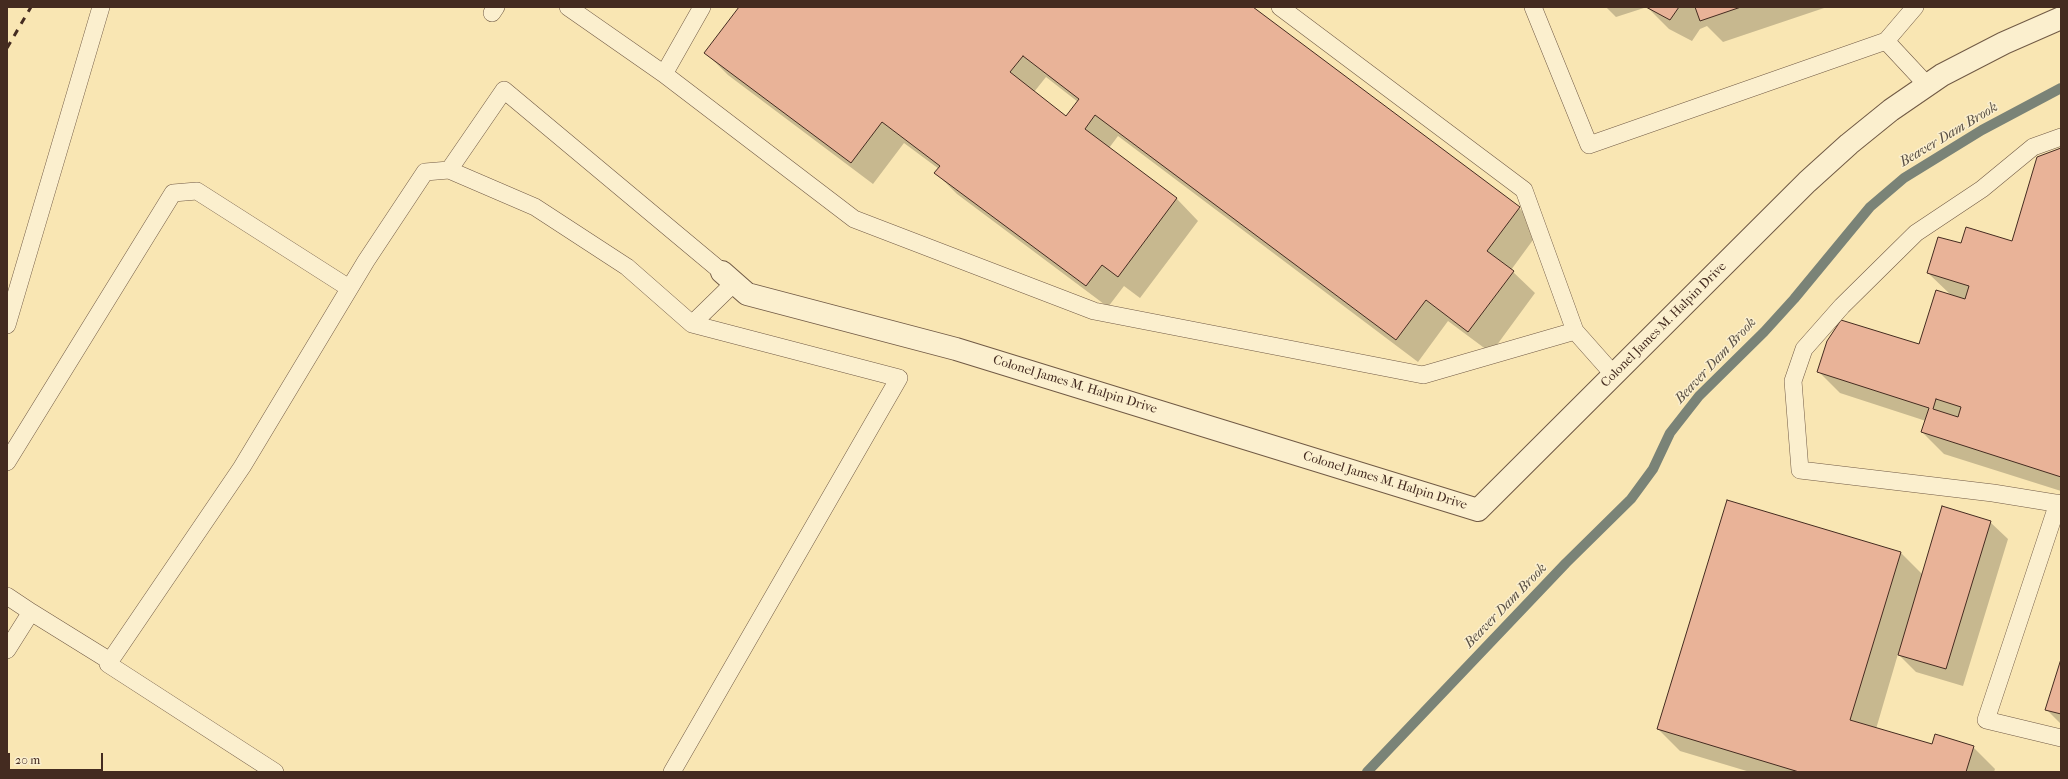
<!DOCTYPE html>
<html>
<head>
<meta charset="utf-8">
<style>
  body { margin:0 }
  #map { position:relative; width:2068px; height:779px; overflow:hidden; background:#f9e6b3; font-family:"IM FELL French Canon",serif }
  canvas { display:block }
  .frame { position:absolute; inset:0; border:8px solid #442b20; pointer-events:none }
  .scale { position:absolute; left:8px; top:753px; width:95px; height:18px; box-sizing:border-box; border:2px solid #442b20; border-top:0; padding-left:5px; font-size:12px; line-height:14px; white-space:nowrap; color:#442b20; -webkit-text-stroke:3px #fbefce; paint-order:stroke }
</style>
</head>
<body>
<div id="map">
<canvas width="2068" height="779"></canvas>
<div class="frame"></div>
<div class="scale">20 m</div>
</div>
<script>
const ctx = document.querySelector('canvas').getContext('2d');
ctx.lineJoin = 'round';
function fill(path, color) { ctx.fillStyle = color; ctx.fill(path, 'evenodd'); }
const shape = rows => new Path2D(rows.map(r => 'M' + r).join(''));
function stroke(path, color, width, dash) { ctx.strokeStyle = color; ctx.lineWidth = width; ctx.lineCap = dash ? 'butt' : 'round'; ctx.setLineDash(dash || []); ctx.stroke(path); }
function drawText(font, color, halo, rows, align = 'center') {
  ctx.font = font + ' "IM FELL French Canon",serif'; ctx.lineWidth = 3; ctx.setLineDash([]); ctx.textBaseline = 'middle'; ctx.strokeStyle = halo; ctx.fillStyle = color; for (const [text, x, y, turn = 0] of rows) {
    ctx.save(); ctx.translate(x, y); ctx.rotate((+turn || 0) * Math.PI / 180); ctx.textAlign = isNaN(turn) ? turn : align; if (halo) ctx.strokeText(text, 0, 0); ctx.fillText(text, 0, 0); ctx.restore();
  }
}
fill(shape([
  [740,7,1251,7,1519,208,1541,229,1511,270,1535,293,1491,353,1448,321,1418,362,1118,136,1109,148,1177,199,1198,221,1140,298,1124,286,1108,307,957,194,936,173,939,169,904,143,873,184,728,75,706,53],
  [1046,77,1078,102,1066,117,1034,92],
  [1606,7,1827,7,1723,42,1707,26,1700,29,1692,41,1669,29,1647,7,1616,17],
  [2061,149,2061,491,1944,454,1922,432,1926,421,1840,393,1818,371,1920,346,1952,296,1928,273,1962,245,2013,242],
  [1990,522,2008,539,1963,686,1916,672,1898,654,1876,729,1933,746,1973,747,1995,769,1994,772,1750,772,1680,751,1658,729,1901,553,1923,575],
  [2061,662,2061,724,2046,709]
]), '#0003');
stroke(shape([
  [1367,772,1566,563,1631,499,1653,469,1670,433,1699,396,1764,332,1794,299,1870,207,1904,178,1982,130,2061,88]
]), '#7a8377', 10);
const building = shape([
  [739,7,1253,7,1520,207,1487,251,1514,271,1468,332,1426,300,1396,340,1095,115,1085,129,1177,198,1118,277,1102,265,1086,286,934,173,940,166,882,122,851,163,704,53,739,7],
  [1023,56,1079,99,1066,116,1010,72,1023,56],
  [1646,7,1679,7,1670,20,1646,7],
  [1695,7,1741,7,1700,21,1695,7],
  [2061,148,2061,477,1921,432,1929,408,1817,372,1827,341,1841,320,1919,344,1936,290,1965,299,1969,286,1927,273,1938,237,1961,243,1966,227,2012,241,2037,157,2061,148],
  [1936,399,1961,407,1958,417,1933,409,1936,399],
  [1727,500,1901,552,1850,720,1932,744,1935,734,1974,746,1966,772,1799,772,1657,729,1727,500],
  [1942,506,1991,521,1946,669,1898,655,1942,506],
  [2061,659,2061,714,2045,710,2061,659]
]);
fill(building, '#e9b398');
stroke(building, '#442b20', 1);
const lane = shape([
  [568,7,664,74],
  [702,7,664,74,854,219,1094,311,1423,375,1575,331],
  [1280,7,1524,190,1575,331,1614,375],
  [1533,7,1589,145,1886,41,1927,85],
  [492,13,496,7],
  [1886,41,1915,7],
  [2061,137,2033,147,1982,189,1916,233,1842,306,1804,349,1793,381,1800,470,1993,493,2061,504],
  [722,272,504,90,449,170,535,207,627,267,692,324,734,283],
  [7,325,101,7],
  [7,462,173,193,197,191,349,288],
  [2058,503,1986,720,2061,738],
  [7,596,31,612],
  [7,650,31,612,110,661],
  [275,772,108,664,242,467,366,261,425,172,449,170],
  [672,772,899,378,692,324]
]);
const street = shape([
  [722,272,747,294,956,349,1478,510,1807,182,1849,144,1891,110,1942,75,2004,43,2061,18]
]);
stroke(lane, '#715a45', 18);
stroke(street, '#715a45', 24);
stroke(lane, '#fbefce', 17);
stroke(street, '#fbefce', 22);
stroke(shape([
  [7,48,31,7]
]), '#442b20', 3, [7, 7]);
drawText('13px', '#442b20', '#fbefce', [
  ["Colonel James M. Halpin Drive",1664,325,-45],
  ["Colonel James M. Halpin Drive",1075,385,17],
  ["Colonel James M. Halpin Drive",1385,481,17]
]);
drawText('italic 14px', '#5a5044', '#fbefce', [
  ["Beaver Dam Brook",1949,135,-31],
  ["Beaver Dam Brook",1716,361,-47],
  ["Beaver Dam Brook",1506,606,-46]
]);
</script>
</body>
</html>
